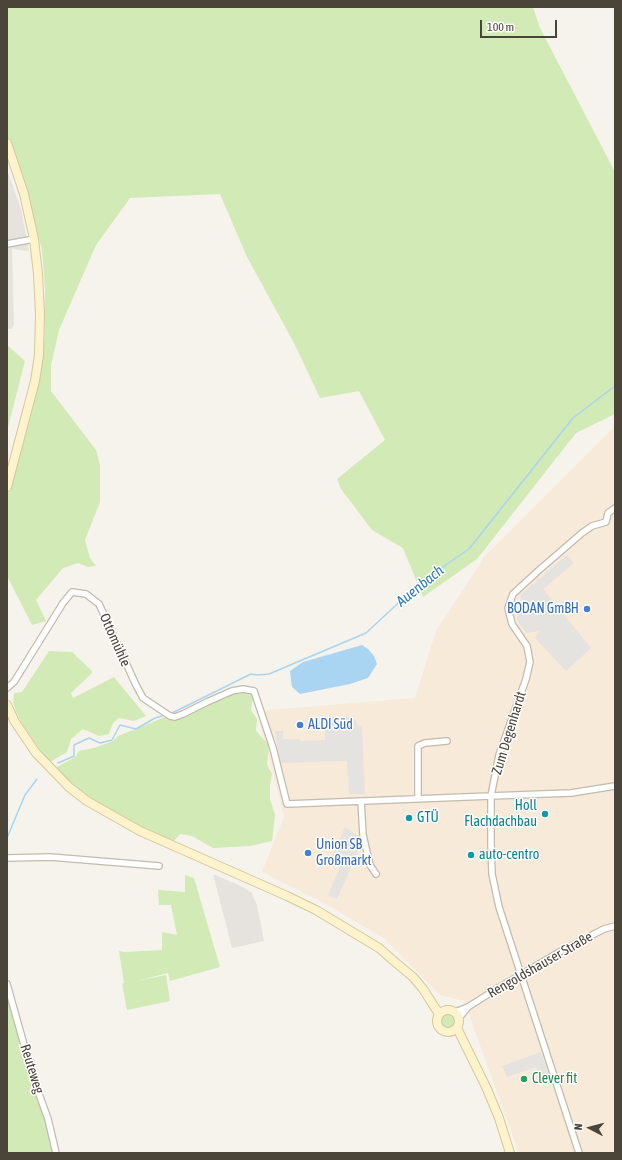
<!DOCTYPE html>
<html>
<head>
<meta charset="utf-8">
<style>
  body { margin:0 }
  #map { position:relative; width:622px; height:1160px; overflow:hidden; background:#f6f3ec; font-family:"Asap Condensed",sans-serif }
  canvas { display:block }
  .frame { position:absolute; inset:0; border:8px solid #4b4439; pointer-events:none }
  .north { position:absolute; left:570px; top:1108px; width:40px; height:40px; -webkit-text-stroke:3px #fff; paint-order:stroke; rotate:276deg; font-size:11px; font-weight:700; line-height:16px; text-align:center; color:#4b4439 }
  .north::after { content:''; display:block; margin:auto; width:14px; height:18px; background:#4b4439; clip-path:polygon(50% 0,100% 100%,50% 72%,0 100%) }
  .scale { position:absolute; left:480px; top:20px; width:77px; height:18px; box-sizing:border-box; border:2px solid #4b4439; border-top:0; padding-left:5px; font-size:12px; line-height:14px; white-space:nowrap; color:#4b4439; -webkit-text-stroke:3px #fff; paint-order:stroke }
</style>
</head>
<body>
<div id="map">
<canvas width="622" height="1160"></canvas>
<div class="frame"></div>
<div class="north">N</div>
<div class="scale">100 m</div>
</div>
<script>
const ctx = document.querySelector('canvas').getContext('2d');
ctx.lineJoin = 'round';
function fill(path, color) { ctx.fillStyle = color; ctx.fill(path, 'evenodd'); }
const shape = rows => new Path2D(rows.map(r => 'M' + r).join(''));
function stroke(path, color, width, dash) { ctx.strokeStyle = color; ctx.lineWidth = width; ctx.lineCap = dash ? 'butt' : 'round'; ctx.setLineDash(dash || []); ctx.stroke(path); }
function drawText(font, color, halo, rows, align = 'center') {
  ctx.font = font + ' "Asap Condensed",sans-serif'; ctx.lineWidth = 3; ctx.setLineDash([]); ctx.textBaseline = 'middle'; ctx.strokeStyle = halo; ctx.fillStyle = color; for (const [text, x, y, turn = 0] of rows) {
    ctx.save(); ctx.translate(x, y); ctx.rotate((+turn || 0) * Math.PI / 180); ctx.textAlign = isNaN(turn) ? turn : align; if (halo) ctx.strokeText(text, 0, 0); ctx.fillText(text, 0, 0); ctx.restore();
  }
}
fill(shape([
  [615,426,615,1153,519,1153,464,1001,440,995,385,939,326,904,262,872,284,817,257,711,415,698,436,631,485,556]
]), '#f7ead8');
fill(shape([
  [7,170,21,209,29,251,12,249,14,324,12,329,7,329],
  [213,874,241,886,252,893,257,905,264,941,232,948]
]), '#e6e2dd');
fill(shape([
  [7,7,533,7,540,28,615,172,615,414,576,433,477,559,423,597,403,548,372,530,341,489,337,479,385,440,359,391,320,398,294,343,247,257,220,194,130,198,96,245,59,330,51,365,51,391,96,450,100,465,100,502,85,540,90,558,96,566,88,567,78,563,63,568,36,600,46,621,32,625,7,576,7,497,32,410,42,363,45,330,45,288,42,250,22,173,7,136],
  [7,345,25,361,7,431],
  [49,651,72,652,93,672,71,693,73,698,114,677,146,716,134,721,119,718,113,723,109,734,99,736,83,729,71,739,67,752,50,762,38,747,21,722,16,711,13,702,14,693,22,692],
  [242,691,251,693,253,698,251,710,257,719,256,731,269,745,267,764,272,774,270,785,270,799,275,815,272,841,250,846,213,848,192,836,180,834,173,842,130,821,91,798,61,774,55,768,75,757,79,751,94,748,113,741,118,736,165,717,176,719,208,703],
  [185,875,194,878,220,967,170,981,168,973,136,981,166,975,170,1001,127,1010,122,984,124,983,119,951,125,952,162,950,162,932,177,935,171,905,159,905,158,890,185,892],
  [7,997,20,1039,18,1045,21,1047,22,1050,45,1120,54,1153,7,1153],
  '440 1022a8 8 0 1 1 16 0a8 8 0 1 1-16 0Z'
]), '#d2eab5');
fill(shape([
  [567,555,574,563,543,589,591,648,566,671,535,638,540,631,526,633,517,620,517,605,524,603,520,595],
  [325,717,351,717,356,721,358,726,362,726,365,794,349,794,347,761,280,763,275,731,283,731,283,739,300,739,300,741,325,740],
  [345,827,360,837,360,847,337,899,328,895,342,863,331,859],
  [541,1052,550,1078,541,1082,536,1067,507,1077,502,1066]
]), '#e5e3e0');
fill(shape([
  [362,645,368,649,374,656,377,664,368,678,350,684,300,694,292,687,290,671,303,662]
]), '#a9d4f2');
stroke(shape([
  [172,713,251,674,257,675,269,674,366,633,421,582,469,549,573,418,615,386],
  [58,763,74,756,74,745,89,738,100,743,112,740,120,725,136,729,155,718,162,716],
  [7,838,25,795,37,779]
]), '#a9d4f2', 1.5);
const street = shape([
  [7,244,34,239],
  [7,688,14,682,63,603,72,592,86,594,99,604,136,685,143,698,170,716,175,717,183,714,207,702,232,691,243,689,254,691,273,748,287,804,542,794,571,793,615,786],
  [418,799,418,746,425,743,447,741],
  [361,801,363,835,370,865,376,874],
  [7,858,50,857,159,866],
  [7,984,33,1077,48,1119,56,1153],
  [455,1012,468,1007,490,993,563,950,604,929,615,926],
  [459,1018,468,1007],
  [579,1153,499,907,492,874,491,844,491,796,499,755,526,679,530,662,527,646,512,624,508,608,513,594,538,571,582,533,592,526,606,522,608,513,615,508]
]);
const secondary = shape([
  [7,143,24,194,34,239,38,274,40,314,39,355,35,381,7,487],
  [7,705,15,722,36,753,69,787,87,801,140,831,287,896,316,910,379,948,395,962,413,977,423,989,439,1014],
  '437 1021a11 11 0 1 1 22 0a11 11 0 1 1-22 0Z',
  [457,1028,487,1089,499,1118,510,1153]
]);
stroke(street, '#c2bbae', 8);
stroke(secondary, '#d6c79b', 10);
stroke(street, '#fff', 5.5);
stroke(secondary, '#fff3cd', 8);
for (const [x, y, r, color] of [
  [587,609,4,"#3f7fe0"],
  [300,725,4,"#3f7fe0"],
  [545,814,4,"#0f9aa8"],
  [409,818,4,"#0f9aa8"],
  [308,853,4,"#3f7fe0"],
  [471,855,4,"#0f9aa8"],
  [524,1079,4,"#2e9e5b"]
]) { const dot = new Path2D(); dot.arc(x, y, r, 0, 2 * Math.PI); ctx.fillStyle = color; ctx.fill(dot); stroke(dot, '#fff', 1.5); }
drawText('14px', '#366cbe', '#fff', [
  ["BODAN GmBH",579,609,"right"],
  ["ALDI Süd",308,725],
  ["Union SB",316,845],
  ["Großmarkt",316,861]
], 'left');
drawText('14px', '#4b4439', '#fff', [
  ["Ottomühle",115,640,66],
  ["Zum Degenhardt",509,733,-73],
  ["Rengoldshauser Straße",540,965,-30],
  ["Reuteweg",32,1069,73]
]);
drawText('14px', '#0d838f', '#fff', [
  ["Holl",537,806,"right"],
  ["Flachdachbau",537,822,"right"],
  ["GTÜ",417,818],
  ["auto-centro",479,855]
], 'left');
drawText('14px', '#27864d', '#fff', [
  ["Clever fit",532,1079]
], 'left');
drawText('italic 15px', '#2e7ab2', '#fff', [
  ["Auenbach",420,586,-39]
]);
</script>
</body>
</html>
